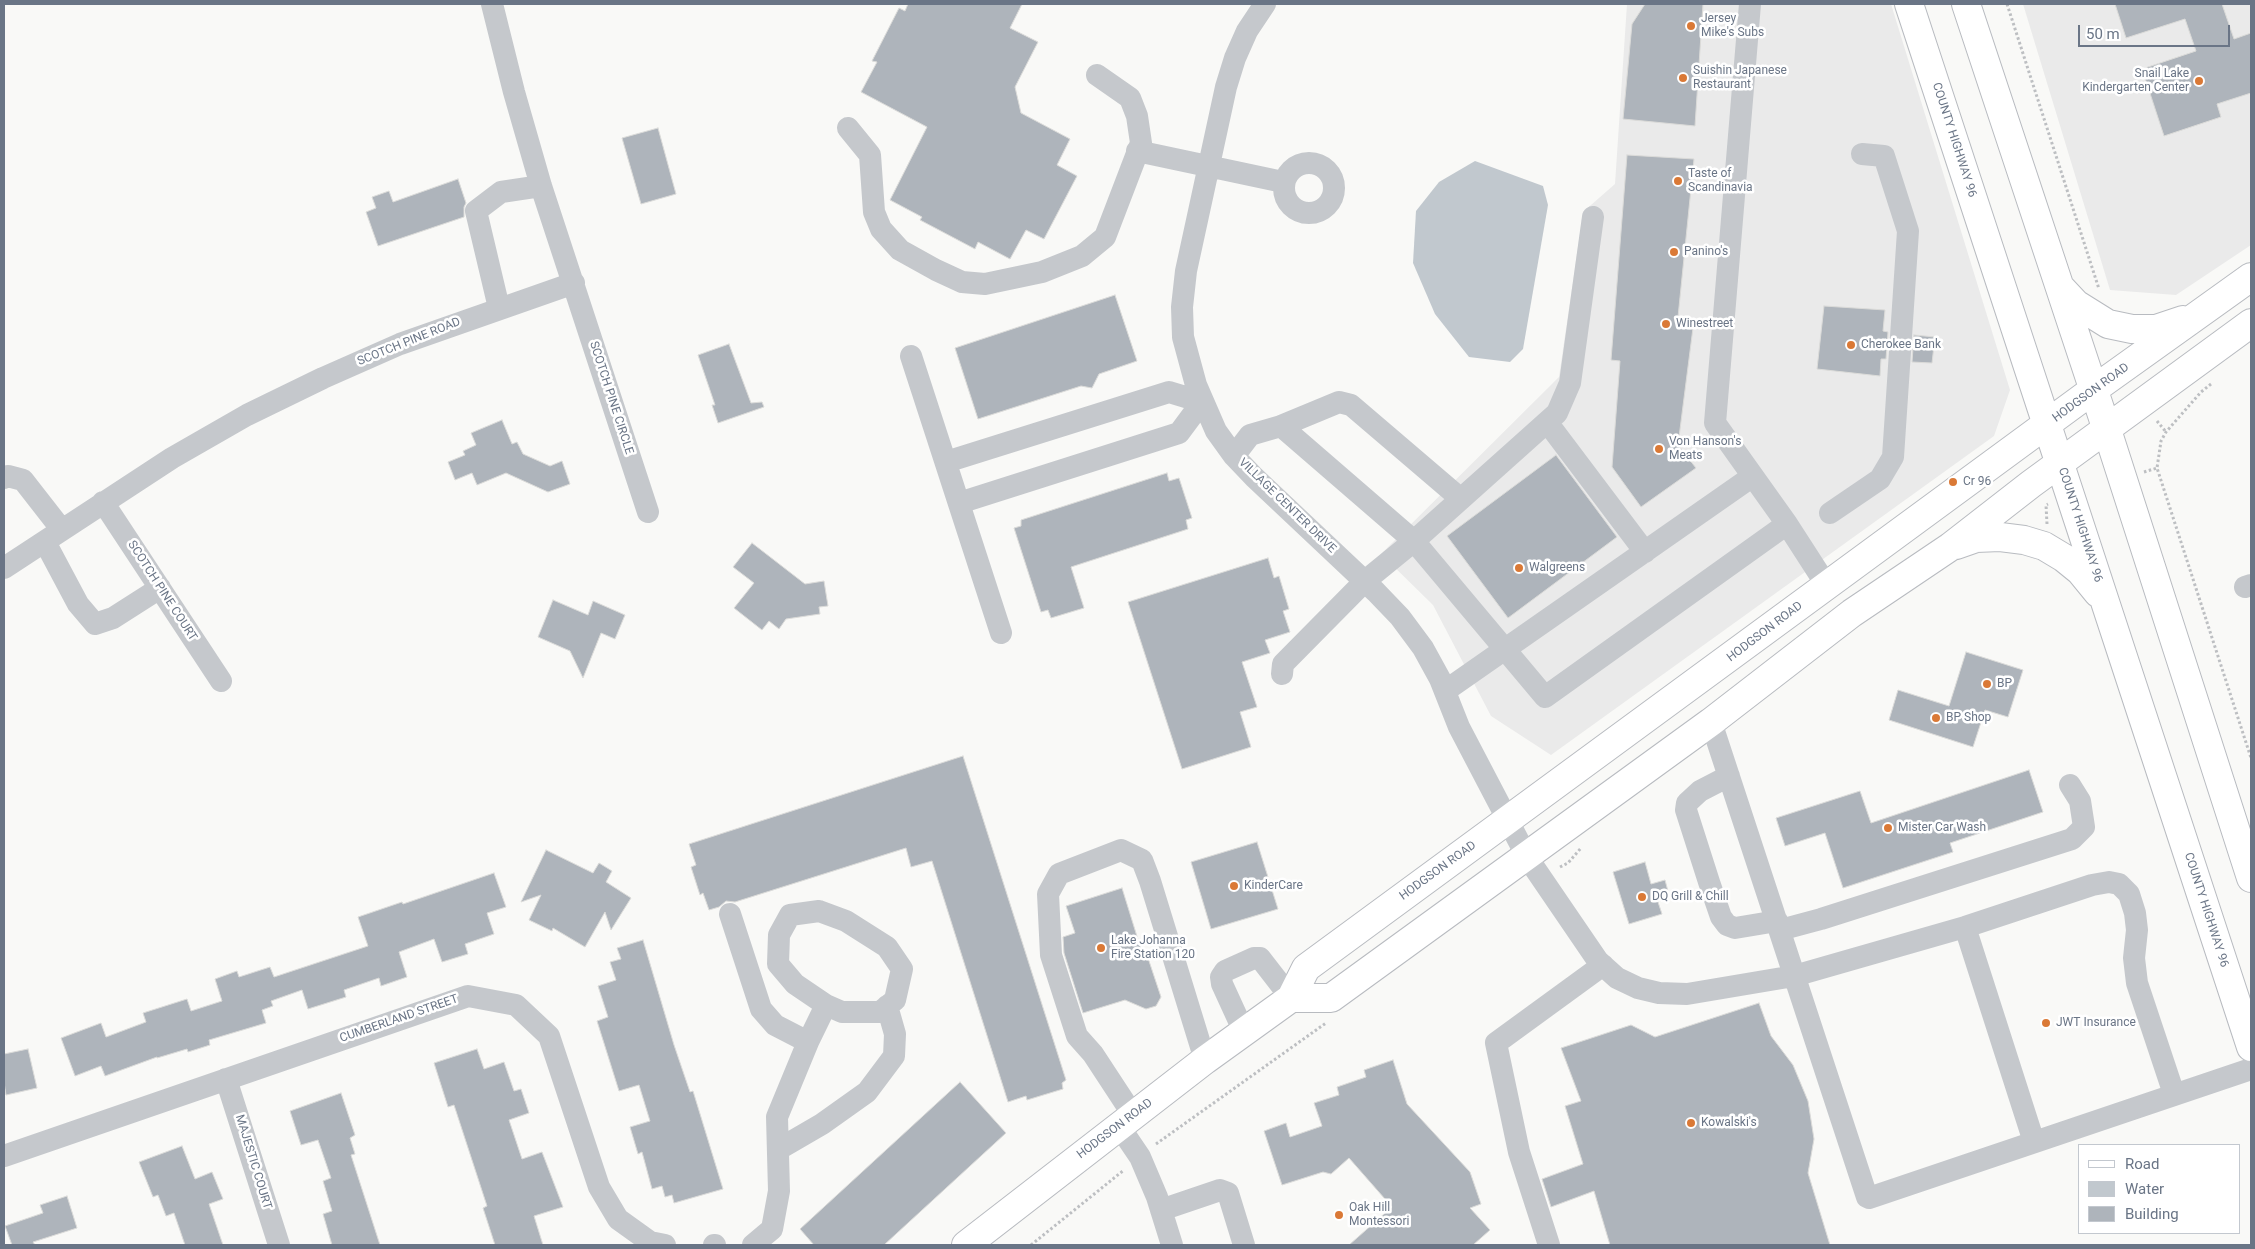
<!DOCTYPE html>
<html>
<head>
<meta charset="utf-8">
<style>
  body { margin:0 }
  #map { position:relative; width:2255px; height:1249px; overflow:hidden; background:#f9f9f7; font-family:Roboto,sans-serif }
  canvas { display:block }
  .frame { position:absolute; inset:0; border:5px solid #6a7586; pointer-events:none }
  .legend { position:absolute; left:2078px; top:1144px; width:162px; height:90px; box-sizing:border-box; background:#fff; border:1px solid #c3c8cf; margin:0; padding:6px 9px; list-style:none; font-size:15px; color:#6a7586 }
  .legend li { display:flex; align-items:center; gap:10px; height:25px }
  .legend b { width:25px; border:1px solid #c3c8cf }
  .scale { position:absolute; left:2078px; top:25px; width:152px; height:22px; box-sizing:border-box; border:2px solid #6a7586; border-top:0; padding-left:6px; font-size:15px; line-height:18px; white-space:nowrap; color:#6a7586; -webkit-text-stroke:4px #fff; paint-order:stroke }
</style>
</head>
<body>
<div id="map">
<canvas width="2255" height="1249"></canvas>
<div class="frame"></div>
<ul class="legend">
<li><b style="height:6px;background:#fff"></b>Road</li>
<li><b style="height:14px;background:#c1c8ce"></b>Water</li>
<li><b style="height:14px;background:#aeb4bb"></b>Building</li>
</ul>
<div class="scale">50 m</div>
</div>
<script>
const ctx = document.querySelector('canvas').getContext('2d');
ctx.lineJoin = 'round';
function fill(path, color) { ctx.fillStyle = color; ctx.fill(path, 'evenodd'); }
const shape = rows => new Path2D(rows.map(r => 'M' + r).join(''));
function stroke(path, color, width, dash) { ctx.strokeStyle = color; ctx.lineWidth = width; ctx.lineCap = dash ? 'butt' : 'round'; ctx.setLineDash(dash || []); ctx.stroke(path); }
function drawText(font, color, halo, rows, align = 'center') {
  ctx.font = font + ' Roboto,sans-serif'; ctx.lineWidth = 5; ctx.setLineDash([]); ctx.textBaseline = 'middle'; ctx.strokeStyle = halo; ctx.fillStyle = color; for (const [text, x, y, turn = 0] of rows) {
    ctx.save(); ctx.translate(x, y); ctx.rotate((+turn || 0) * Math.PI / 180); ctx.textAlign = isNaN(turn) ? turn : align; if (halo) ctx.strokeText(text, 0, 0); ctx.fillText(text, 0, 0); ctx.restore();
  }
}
fill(shape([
  [1627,4,1891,4,2010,390,1994,436,1551,755,1491,716,1433,605,1381,554,1559,377,1583,212,1615,184],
  [2023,4,2251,4,2251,245,2176,295,2110,290]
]), '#eaeaea');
fill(shape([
  [1475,161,1543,186,1548,205,1523,349,1510,362,1469,357,1435,314,1413,263,1416,211,1439,182]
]), '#c1c8ce');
const building = shape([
  [908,4,1022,4,1010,28,1038,42,1015,87,1021,113,1070,139,1057,165,1077,176,1044,239,1026,230,1010,259,978,242,975,249,920,220,922,217,890,200,927,127,861,92,877,62,872,61,899,8,905,11,908,4],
  [1645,4,1703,4,1695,126,1623,119,1632,24,1645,4],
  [2115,4,2222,4,2234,39,2251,33,2251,93,2217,104,2221,117,2164,136,2142,69,2196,51,2185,19,2126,38,2115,4],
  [658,128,676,194,641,204,622,138,658,128],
  [1627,155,1694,159,1678,317,1694,320,1678,445,1696,468,1641,507,1612,467,1620,361,1611,360,1627,155],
  [458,179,466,203,464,207,464,217,378,246,366,212,376,208,372,197,389,191,393,202,458,179],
  [1115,295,1137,361,1099,374,1092,388,1081,386,978,419,955,348,1115,295],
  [1824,306,1885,310,1883,331,1888,332,1886,359,1881,359,1880,376,1817,369,1824,306],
  [1914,335,1935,337,1932,363,1912,362,1914,335],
  [729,344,751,403,762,402,764,407,718,423,712,405,715,405,698,355,729,344],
  [502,420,512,444,517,442,523,454,550,466,562,461,570,484,548,492,506,473,477,485,472,473,455,480,448,462,465,455,463,451,476,445,471,433,502,420],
  [1556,455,1617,537,1508,618,1447,536,1556,455],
  [1167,473,1169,481,1179,478,1192,518,1186,520,1188,529,1071,567,1084,608,1051,618,1048,610,1041,612,1014,528,1021,526,1021,520,1167,473],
  [752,543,805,584,824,581,828,606,819,607,820,614,786,619,779,629,769,621,762,630,734,608,754,583,733,567,752,543],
  [1268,558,1274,578,1279,576,1289,609,1283,611,1290,632,1265,640,1270,653,1242,662,1257,707,1240,712,1251,747,1182,769,1128,602,1268,558],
  [553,600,588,615,593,601,625,615,615,639,601,633,583,678,570,651,538,637,553,600],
  [1966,652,2023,670,2008,717,1985,710,1973,747,1889,720,1898,690,1949,706,1966,652],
  [963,756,1066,1080,1062,1083,1063,1089,1027,1100,1026,1096,1008,1102,932,861,911,867,906,848,735,902,726,901,719,907,709,910,703,893,700,895,691,867,696,865,689,844,963,756],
  [2029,770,2043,812,1950,843,1953,852,1843,888,1825,833,1785,846,1776,818,1860,791,1871,823,2029,770],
  [1257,842,1278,909,1211,929,1191,862,1257,842],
  [546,850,593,873,599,863,612,871,606,882,631,898,611,930,605,912,585,947,553,928,552,931,529,920,541,895,521,902,546,850],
  [1645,862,1651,884,1665,880,1669,895,1657,899,1662,914,1629,924,1613,872,1645,862],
  [494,873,506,907,487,913,494,934,465,944,468,954,442,962,434,939,399,952,407,977,381,986,379,978,344,990,346,997,308,1009,302,990,271,1001,273,1006,262,1010,266,1023,209,1040,210,1045,188,1052,187,1049,157,1058,157,1057,105,1076,101,1066,75,1076,61,1038,101,1023,106,1037,146,1022,143,1013,187,999,191,1011,222,1001,215,979,237,971,239,977,270,967,274,977,368,946,358,917,402,902,403,904,494,873],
  [1122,888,1144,959,1148,958,1161,997,1156,1006,1146,1009,1125,1000,1083,1013,1064,953,1063,937,1075,933,1066,906,1122,888],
  [643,940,674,1045,690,1092,693,1091,723,1189,674,1203,672,1195,665,1197,662,1186,652,1189,642,1152,638,1154,630,1127,650,1121,639,1085,619,1091,597,1021,608,1017,598,986,616,980,610,962,621,959,617,948,643,940],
  [1759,1003,1771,1036,1793,1065,1808,1101,1814,1139,1808,1173,1830,1245,1610,1245,1594,1191,1551,1207,1542,1179,1583,1164,1565,1106,1581,1101,1561,1048,1631,1025,1655,1037,1759,1003],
  [28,1049,37,1088,6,1095,4,1082,4,1054,28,1049],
  [477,1049,484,1069,504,1062,514,1091,521,1089,529,1113,509,1120,522,1159,542,1152,563,1207,534,1216,543,1245,495,1245,483,1208,487,1206,454,1105,448,1107,434,1063,477,1049],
  [1393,1060,1407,1104,1470,1172,1481,1204,1470,1208,1490,1230,1473,1245,1349,1245,1392,1207,1349,1158,1331,1174,1323,1172,1282,1185,1264,1131,1286,1123,1290,1137,1322,1126,1314,1103,1339,1095,1337,1087,1366,1077,1364,1070,1393,1060],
  [960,1082,1006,1133,884,1245,814,1245,800,1229,960,1082],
  [341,1093,355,1135,350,1138,355,1154,351,1155,380,1245,332,1245,323,1214,332,1211,323,1181,331,1178,318,1140,301,1145,290,1111,341,1093],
  [182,1146,195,1179,212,1172,223,1199,209,1204,223,1245,185,1245,174,1213,166,1216,158,1195,153,1197,139,1162,182,1146],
  [67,1196,77,1228,33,1242,35,1245,12,1245,5,1226,43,1213,40,1205,67,1196]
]);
fill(building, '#aeb4bb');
stroke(building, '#dbdbd9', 1);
const major = shape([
  [1909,4,2251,1047],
  [1966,4,2107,430,2251,878],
  [2061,288,2076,304,2108,324,2132,329,2156,329,2183,320],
  [1956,545,1976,538,2000,537,2024,540,2044,546,2064,558,2080,571,2098,593],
  [1291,998,1331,998,1711,722,1852,613,1950,547,2031,484,2251,323],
  [966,1245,1205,1060,1291,998,1306,968,2093,390,2251,277]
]);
stroke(major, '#b8bbc0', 30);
stroke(shape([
  [2007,4,2099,289],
  [2211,384,2201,392,2166,432,2161,441,2157,468,2251,758],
  [2157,421,2166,432],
  [2144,472,2157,468],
  [2047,524,2046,505,2048,504],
  [1560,867,1568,863,1581,848],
  [1156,1144,1326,1023],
  [1031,1245,1124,1170]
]), '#bdbfc2', 3, [2.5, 2.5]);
stroke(shape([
  [492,4,514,92,541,186,648,512],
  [1265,4,1247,31,1235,58,1226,87,1186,271,1182,307,1183,337,1196,385,1216,431,1234,456,1254,477,1376,592,1400,617,1423,648,1440,679,1459,727,1527,857,1598,961,1617,978,1638,988,1659,993,1687,994,1794,976,1965,927,2092,885,2109,882,2119,884,2129,894,2135,913,2137,930,2134,958,2137,983,2174,1094],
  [1750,4,1715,423,1787,524,1827,586],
  [848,128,870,155,874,212,881,229,900,250,936,270,962,282,985,284,1042,272,1082,256,1105,237,1141,143,1137,116,1130,98,1097,75],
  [1137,151,1283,182],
  '1284 188a25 25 0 1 1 50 0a25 25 0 1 1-50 0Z',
  [499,308,476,211,501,192,541,186],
  [911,356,1001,633],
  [1547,422,1645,552],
  [1281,426,1339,402,1351,405,1461,499],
  [1234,456,1250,435,1281,426,1414,541,1545,697,1787,524],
  [946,462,1169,392,1202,402,1179,433,959,503],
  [4,478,8,476,23,480,62,530],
  [103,502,221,681],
  [1830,513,1880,479,1893,457,1908,231,1884,156,1862,154],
  [45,542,78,604,95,624,113,618,160,588],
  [4,568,172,458,247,415,323,378,400,344,574,283],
  [2245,587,2251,585],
  [1282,674,1283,664,1365,581,1414,541,1557,413,1570,383,1593,217],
  [1445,691,1753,476],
  [1711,722,1867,1197,1869,1198,2251,1069],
  [1729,776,1700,791,1687,803,1686,810,1709,882,1721,917,1727,925,1735,928,1777,921],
  [819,911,846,921,887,947,902,969,895,1000,880,1012,842,1012,826,1005,795,984,778,964,779,935,790,915,819,911],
  [730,914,761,1009,775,1025,808,1042],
  [1965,927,2034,1142],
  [1780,930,1821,919,2072,839,2084,827,2080,801,2070,785],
  [1244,1032,1222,984,1221,977,1225,971,1254,958,1260,958,1291,998],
  [226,1079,279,1245],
  [1133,1115,1093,1054,1077,1036,1051,955,1048,894,1059,874,1121,850,1142,860,1150,881,1205,1060],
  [1119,1126,1140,1157,1157,1197,1172,1245],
  [779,1149,822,1124,867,1092,894,1056,895,1034,887,1006],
  [4,1156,468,996,516,1005,549,1036,599,1187,618,1219,650,1242,665,1245],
  [1161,1210,1220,1190,1228,1193,1244,1245],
  [714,1245,715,1245],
  [753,1245,772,1229,779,1191,777,1117,808,1042,826,1005],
  [1549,1245,1519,1152,1496,1043,1603,965]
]), '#c5c8cc', 22);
stroke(major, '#fff', 28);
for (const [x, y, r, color] of [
  [1691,26,5,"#da7936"],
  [1683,78,5,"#da7936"],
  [2199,81,5,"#da7936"],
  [1678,181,5,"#da7936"],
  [1674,252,5,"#da7936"],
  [1666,324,5,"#da7936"],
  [1851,345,5,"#da7936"],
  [1659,449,5,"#da7936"],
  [1953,482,5,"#da7936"],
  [1519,568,5,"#da7936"],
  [1987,684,5,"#da7936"],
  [1936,718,5,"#da7936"],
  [1888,828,5,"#da7936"],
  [1234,886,5,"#da7936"],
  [1642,897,5,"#da7936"],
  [1101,948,5,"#da7936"],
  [2046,1023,5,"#da7936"],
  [1691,1123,5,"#da7936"],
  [1339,1215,5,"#da7936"]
]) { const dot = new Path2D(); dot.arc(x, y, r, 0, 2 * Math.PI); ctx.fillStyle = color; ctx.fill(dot); stroke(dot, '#fff', 2); }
drawText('12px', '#6a7586', '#fff', [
  ["Jersey",1701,19],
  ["Mike's Subs",1701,33],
  ["Suishin Japanese",1693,71],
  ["Restaurant",1693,85],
  ["Snail Lake",2189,74,"right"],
  ["Kindergarten Center",2189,88,"right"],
  ["Taste of",1688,174],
  ["Scandinavia",1688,188],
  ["Panino's",1684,252],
  ["Winestreet",1676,324],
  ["Cherokee Bank",1861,345],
  ["Von Hanson's",1669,442],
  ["Meats",1669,456],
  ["Cr 96",1963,482],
  ["Walgreens",1529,568],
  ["BP",1997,684],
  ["BP Shop",1946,718],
  ["Mister Car Wash",1898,828],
  ["KinderCare",1244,886],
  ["DQ Grill & Chill",1652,897],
  ["Lake Johanna",1111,941],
  ["Fire Station 120",1111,955],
  ["JWT Insurance",2056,1023],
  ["Kowalski's",1701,1123],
  ["Oak Hill",1349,1208],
  ["Montessori",1349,1222]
], 'left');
drawText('12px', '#6a7586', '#fff', [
  ["COUNTY HIGHWAY 96",1954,140,72],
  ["SCOTCH PINE ROAD",409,342,-22],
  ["HODGSON ROAD",2091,393,-36],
  ["SCOTCH PINE CIRCLE",611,398,72],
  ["VILLAGE CENTER DRIVE",1287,506,44],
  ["COUNTY HIGHWAY 96",2080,525,72],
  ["SCOTCH PINE COURT",162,591,57],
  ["HODGSON ROAD",1765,632,-37],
  ["HODGSON ROAD",1438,871,-36],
  ["COUNTY HIGHWAY 96",2206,910,72],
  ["CUMBERLAND STREET",399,1019,-19],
  ["HODGSON ROAD",1115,1129,-37],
  ["MAJESTIC COURT",253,1162,73]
]);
</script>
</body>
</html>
